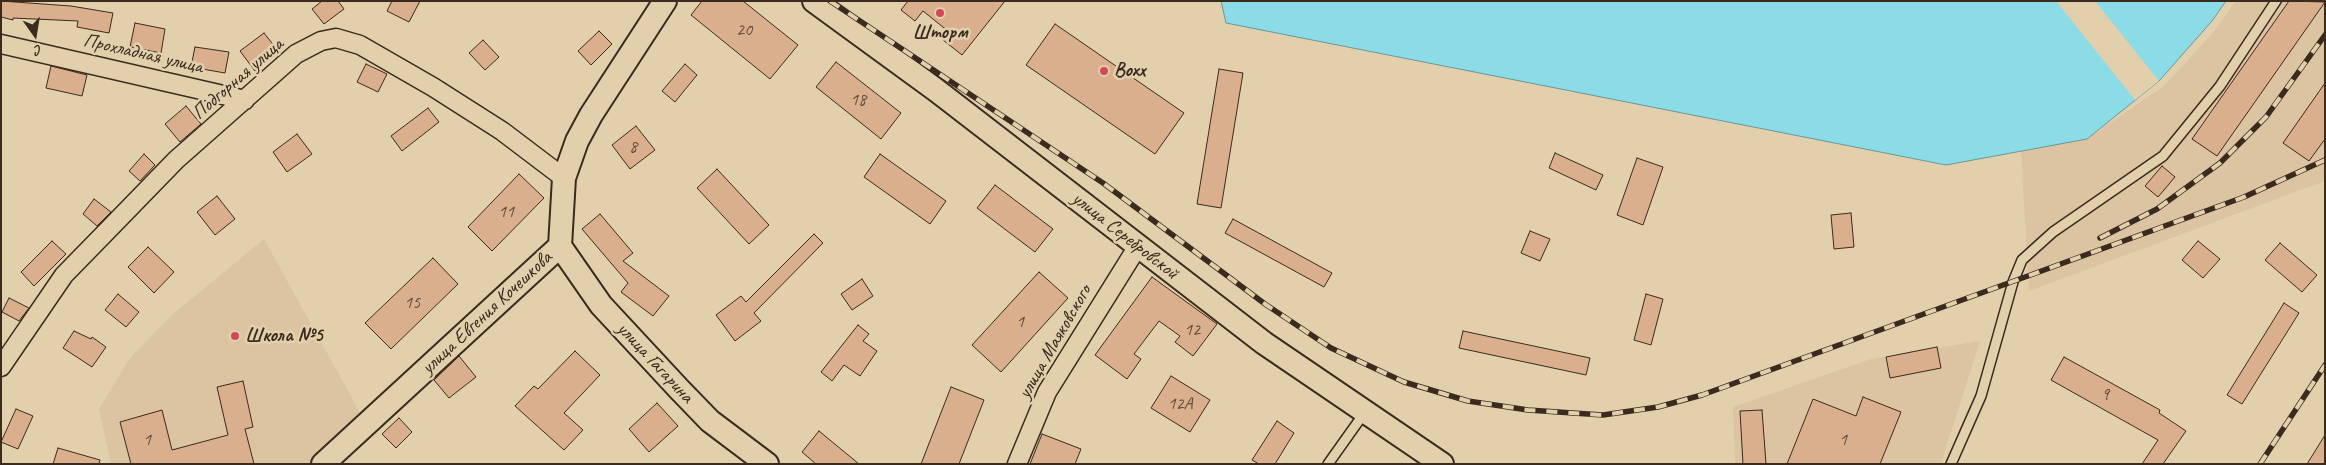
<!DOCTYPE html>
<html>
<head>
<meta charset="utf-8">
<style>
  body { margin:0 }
  #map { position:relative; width:2326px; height:465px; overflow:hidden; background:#e2d0ad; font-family:Caveat,sans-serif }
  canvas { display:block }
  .frame { position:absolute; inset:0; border:2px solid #3b2a1e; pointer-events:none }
  .north { position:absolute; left:10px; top:10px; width:50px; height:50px; -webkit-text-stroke:4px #e2d0ad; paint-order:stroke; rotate:167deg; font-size:14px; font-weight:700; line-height:20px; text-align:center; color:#3b2a1e }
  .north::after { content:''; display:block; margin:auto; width:18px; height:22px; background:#3b2a1e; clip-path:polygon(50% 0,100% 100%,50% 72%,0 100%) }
</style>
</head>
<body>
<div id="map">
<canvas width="2326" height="465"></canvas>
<div class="frame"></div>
<div class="north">С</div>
</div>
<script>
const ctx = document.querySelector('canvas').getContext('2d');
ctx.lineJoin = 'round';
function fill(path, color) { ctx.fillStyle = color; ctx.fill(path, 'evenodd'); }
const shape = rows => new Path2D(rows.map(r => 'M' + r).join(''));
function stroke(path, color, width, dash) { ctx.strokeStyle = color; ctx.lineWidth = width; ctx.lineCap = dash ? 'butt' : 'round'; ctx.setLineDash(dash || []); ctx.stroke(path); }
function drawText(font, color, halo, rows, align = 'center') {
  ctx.font = font + ' Caveat,sans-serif'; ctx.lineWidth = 5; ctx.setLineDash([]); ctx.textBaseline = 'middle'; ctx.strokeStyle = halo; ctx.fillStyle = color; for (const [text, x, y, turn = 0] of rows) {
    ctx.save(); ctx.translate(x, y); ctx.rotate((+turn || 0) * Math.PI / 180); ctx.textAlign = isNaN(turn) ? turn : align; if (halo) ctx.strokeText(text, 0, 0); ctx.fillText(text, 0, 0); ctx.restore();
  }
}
fill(shape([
  [2235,1,2325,1,2325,181,2029,291,2021,151,2087,139,2164,86,2218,27],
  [264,239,363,418,313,464,111,464,99,409,130,358,173,314],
  [1980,341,1941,464,1735,464,1733,407,1871,359]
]), '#dcc3a1');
const water = shape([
  [1221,1,2226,1,2212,21,2159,81,2087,139,1946,165,1226,23,1221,1]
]);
fill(water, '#8bdce6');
stroke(water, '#6b9596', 1);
fill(shape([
  [2056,1,2095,1,2159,81,2135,100]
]), '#e2d0ad');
const building = shape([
  [1,1,71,6,113,13,109,33,77,27,78,21,13,18,13,20,1,17,1,1],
  [322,1,338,1,344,9,324,24,312,9,322,1],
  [392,1,420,1,409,22,387,11,392,1],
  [702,1,743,1,798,45,770,79,691,15,702,1],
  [908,1,1005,1,962,55,943,40,949,32,923,11,915,21,901,10,908,1],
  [2289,1,2325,2,2217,156,2192,139,2289,1],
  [135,23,165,29,161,53,130,47,135,23],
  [1055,24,1184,113,1155,154,1026,65,1055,24],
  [599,31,612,44,591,65,578,51,599,31],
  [264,33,279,52,255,71,240,51,264,33],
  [483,40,499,57,485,70,469,53,483,40],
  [195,47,229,52,225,73,191,67,195,47],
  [836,62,901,113,881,139,816,87,836,62],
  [366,64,387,74,378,92,357,82,366,64],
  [685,64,697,75,675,102,662,91,685,64],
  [51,66,87,75,82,96,46,88,51,66],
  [1219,69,1243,73,1221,208,1197,204,1219,69],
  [2325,83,2325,139,2309,161,2283,143,2325,83],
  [186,106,201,124,180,142,165,124,186,106],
  [428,108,439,122,402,151,391,136,428,108],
  [636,126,655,150,630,169,612,145,636,126],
  [297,134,312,154,287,172,273,152,297,134],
  [1555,153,1603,175,1596,190,1549,168,1555,153],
  [144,154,155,165,140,181,129,171,144,154],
  [880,154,946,201,930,224,864,177,880,154],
  [1637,158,1663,167,1643,225,1617,215,1637,158],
  [2162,166,2175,177,2158,197,2145,186,2162,166],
  [717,169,769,225,749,244,697,188,717,169],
  [519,174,544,198,492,251,468,227,519,174],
  [995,185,1053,229,1035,252,977,208,995,185],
  [217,196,235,219,215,235,197,212,217,196],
  [94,199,111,212,97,226,83,214,94,199],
  [1851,213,1854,247,1834,249,1831,215,1851,213],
  [600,214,633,253,623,261,669,296,653,316,621,292,628,283,582,229,600,214],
  [1233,219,1332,273,1324,287,1225,233,1233,219],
  [1530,231,1550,239,1540,261,1521,253,1530,231],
  [814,234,823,243,754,313,761,321,735,341,716,315,741,296,746,302,814,234],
  [52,241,66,254,34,286,21,272,52,241],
  [2198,241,2220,259,2203,278,2182,260,2198,241],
  [2280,243,2317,275,2302,292,2265,260,2280,243],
  [148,247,174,272,154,293,128,267,148,247],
  [433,258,458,284,391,349,365,323,433,258],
  [1039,272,1068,298,1001,372,972,345,1039,272],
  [1152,277,1217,324,1193,356,1175,342,1180,336,1159,321,1134,354,1141,359,1127,379,1095,355,1152,277],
  [862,279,873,296,852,310,841,294,862,279],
  [118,294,139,312,126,327,105,310,118,294],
  [1646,294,1663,299,1651,345,1634,340,1646,294],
  [9,298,29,308,19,321,2,312,9,298],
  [2284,303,2299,313,2242,404,2227,395,2284,303],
  [858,325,869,334,863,341,877,351,860,376,844,365,832,381,821,372,858,325],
  [74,331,91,339,92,337,106,347,92,367,63,348,74,331],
  [1463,331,1590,358,1586,375,1459,348,1463,331],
  [1937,347,1941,368,1890,378,1886,357,1937,347],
  [575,351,600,375,564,413,583,430,564,450,515,406,534,386,538,389,575,351],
  [459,356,476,377,449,398,434,380,459,356],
  [2064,357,2160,410,2159,413,2186,431,2163,464,2142,464,2158,440,2051,380,2064,357],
  [1171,376,1210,400,1190,432,1151,408,1171,376],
  [243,381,253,427,245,429,254,464,131,464,120,422,162,410,172,450,228,435,217,387,243,381],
  [951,387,984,400,959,464,921,464,951,387],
  [1863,397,1901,412,1880,464,1787,464,1813,399,1856,416,1863,397],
  [657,403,678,426,649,452,629,429,657,403],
  [16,409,33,416,18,449,1,442,16,409],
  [1762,410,1766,464,1743,464,1740,411,1762,410],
  [399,418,412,432,396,448,382,434,399,418],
  [1277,421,1294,433,1275,464,1259,464,1252,460,1277,421],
  [819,431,859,464,816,464,802,452,819,431],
  [1042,434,1081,449,1075,464,1030,464,1042,434],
  [2325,435,2325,464,2307,464,2325,435],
  [58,448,100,460,99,464,53,464,58,448]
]);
fill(building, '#d9af8e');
stroke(building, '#3b2a1e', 1);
const service = shape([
  [1328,464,1365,412],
  [1951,464,1981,396,2013,282,2022,260,2053,232,2163,156,2220,86,2276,1]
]);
const minor = shape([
  [1,44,245,100],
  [1,367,64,275,107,231,176,160,296,54,321,41,336,38,360,45,433,87,502,131,564,178],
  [1017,464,1047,392,1138,246]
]);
const tertiary = shape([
  [814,1,936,90,1264,343,1442,464],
  [560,246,601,305,679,389,710,421,767,464],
  [323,464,560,246,564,178,577,141,591,115,665,1]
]);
stroke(service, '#3b2a1e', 12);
stroke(minor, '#3b2a1e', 21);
stroke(tertiary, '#3b2a1e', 26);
stroke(service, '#e2d0ad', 9);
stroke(minor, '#e2d0ad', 18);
stroke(tertiary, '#e2d0ad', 22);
const rail = shape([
  [830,1,1103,183,1265,304,1331,348,1404,382,1468,401,1528,410,1603,415,1658,407,1702,395,2244,197,2325,160],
  [2100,238,2157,209,2220,163,2266,117,2325,35],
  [2260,464,2325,365]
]);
stroke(rail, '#3b2a1e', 5.5);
stroke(rail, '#e2d0ad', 4, [11]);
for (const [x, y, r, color] of [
  [940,13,5,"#d1495b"],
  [1104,71,5,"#d1495b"],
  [235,336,5,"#d1495b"]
]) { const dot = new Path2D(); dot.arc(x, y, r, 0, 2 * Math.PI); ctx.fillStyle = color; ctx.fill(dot); stroke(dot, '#e2d0ad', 2); }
drawText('18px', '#624b3a', null, [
  ["20",744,30],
  ["18",858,100],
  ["8",633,147],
  ["11",506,212],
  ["15",412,303],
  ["1",1020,322],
  ["12",1192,330],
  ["9",2105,395],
  ["12А",1180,404],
  ["1",147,440],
  ["1",1843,440]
]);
drawText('bold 20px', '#3b2a1e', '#e2d0ad', [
  ["Шторм",940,33,"center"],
  ["Boxx",1114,71],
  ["Школа №5",245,336]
], 'left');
drawText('20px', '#3b2a1e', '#e2d0ad', [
  ["Прохладная улица",143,54,13],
  ["Подгорная улица",238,79,-41],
  ["улица Серебровской",1125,236,38],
  ["улица Евгения Кочешкова",487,313,-43],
  ["улица Маяковского",1055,342,-60],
  ["улица Гагарина",655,363,47]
]);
</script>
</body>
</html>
